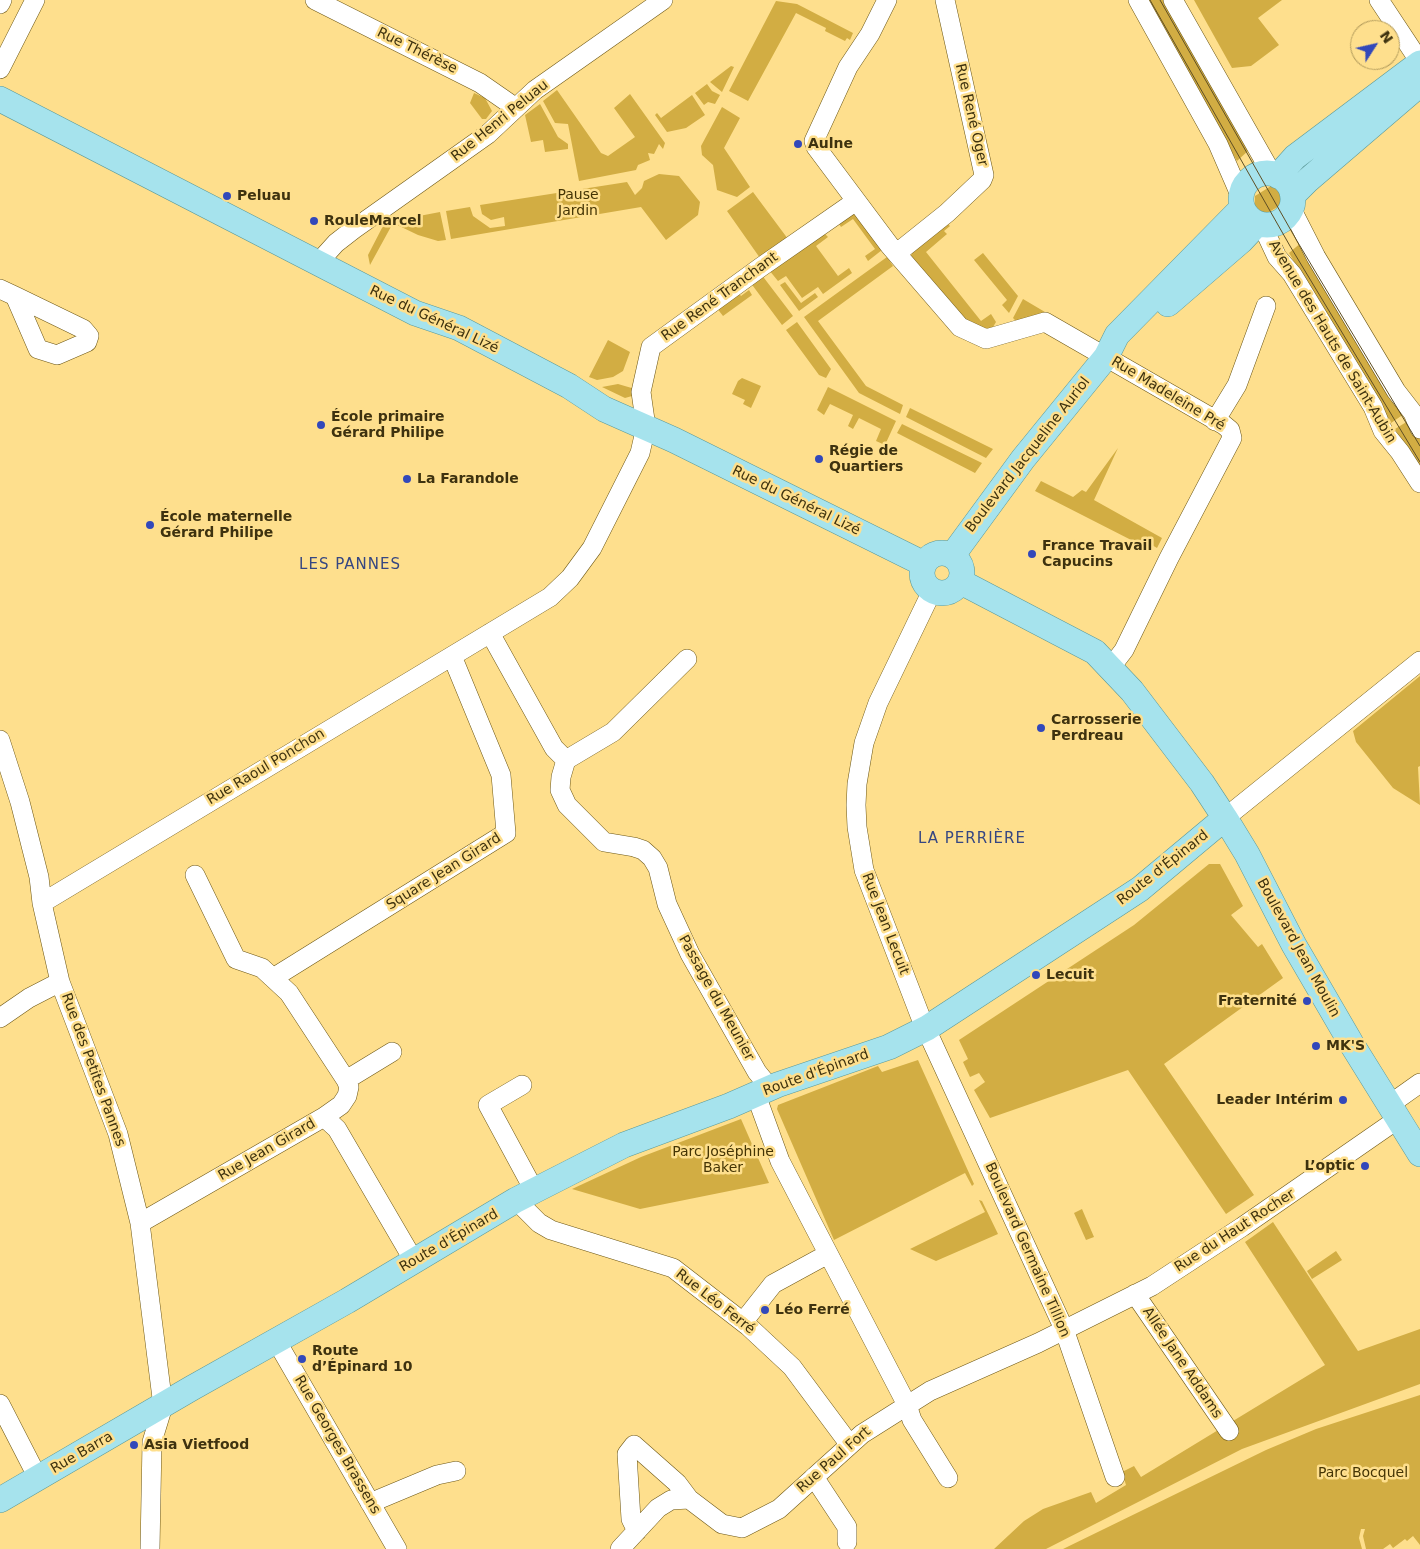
<!DOCTYPE html>
<html>
<head>
<meta charset="utf-8">
<style>
  body { margin:0 }
  #map { position:relative; width:1420px; height:1549px; overflow:hidden; background:#fedf8d; font-family:"DejaVu Sans",sans-serif }
  canvas { display:block }
  .north { position:absolute; left:1350px; top:20px; width:50px; height:50px; box-sizing:border-box; background:#fedf8d; border:1px solid #b19a5b; border-radius:50%; rotate:55deg; font-size:14px; font-weight:700; line-height:20px; text-align:center; color:#3e320f }
  .north::after { content:''; display:block; margin:auto; width:18px; height:22px; background:#3248ba; clip-path:polygon(50% 0,100% 100%,50% 72%,0 100%) }
</style>
</head>
<body>
<div id="map">
<canvas width="1420" height="1549"></canvas>
<div class="north">N</div>
</div>
<script>
const ctx = document.querySelector('canvas').getContext('2d');
ctx.lineJoin = 'round';
function fill(path, color) { ctx.fillStyle = color; ctx.fill(path, 'evenodd'); }
const shape = rows => new Path2D(rows.map(r => 'M' + r).join(''));
function stroke(path, color, width, dash) { ctx.strokeStyle = color; ctx.lineWidth = width; ctx.lineCap = dash ? 'butt' : 'round'; ctx.setLineDash(dash || []); ctx.stroke(path); }
function drawText(font, color, halo, rows, align = 'center') {
  ctx.font = font + ' "DejaVu Sans",sans-serif'; ctx.lineWidth = 5; ctx.setLineDash([]); ctx.textBaseline = 'middle'; ctx.strokeStyle = halo; ctx.fillStyle = color; for (const [text, x, y, turn = 0] of rows) {
    ctx.save(); ctx.translate(x, y); ctx.rotate((+turn || 0) * Math.PI / 180); ctx.textAlign = isNaN(turn) ? turn : align; if (halo) ctx.strokeText(text, 0, 0); ctx.fillText(text, 0, 0); ctx.restore();
  }
}
fill(shape([
  [1147,0,1164,0,1249,150,1237,161],
  [1194,0,1282,0,1258,18,1279,45,1251,66,1232,68],
  [776,1,797,4,853,33,850,40,847,38,845,41,825,31,826,28,796,13,748,101,729,91],
  [731,66,734,67,722,92,710,82],
  [707,84,712,91,720,95,715,104,708,102,704,105,695,93],
  [557,90,601,153,608,156,635,137,614,108,630,94,665,143,663,149,659,144,654,154,648,153,650,160,638,165,636,170,579,181,568,124,555,123,543,101],
  [474,93,485,98,492,111,486,119,482,119,470,103],
  [692,95,705,115,686,128,667,132,655,115,657,113,661,118],
  [540,104,558,137,568,144,568,149,545,152,543,140,531,142,525,115],
  [722,107,740,118,724,148,750,187,737,197,717,190,713,165,702,155,701,146],
  [659,174,679,176,700,202,698,215,666,240,641,207,451,239,446,211,470,207,473,216,490,228,505,226,504,217,491,220,482,214,480,205,627,182,635,195,642,188,644,181],
  [1271,186,1282,193,1282,204,1266,214,1261,213,1255,208,1255,196],
  [753,192,788,239,760,258,727,211],
  [847,211,855,214,882,250,868,261,865,256,875,249,853,219,841,227,838,222],
  [440,212,446,240,438,241,418,235,393,223,370,265,368,255,383,226,393,221],
  [947,223,950,226,944,231,947,234,926,252,981,321,991,314,996,322,993,327,986,329,963,318,910,259,913,250],
  [824,233,828,237,816,246,838,276,849,268,852,273,823,294,818,287,802,298,786,276,778,281,769,270],
  [1302,242,1404,414,1391,423,1289,253],
  [983,253,1018,296,1009,313,1002,305,1007,300,974,260],
  [887,257,893,266,818,321,866,386,903,405,900,414,859,393,804,317],
  [761,274,793,316,782,325,750,282],
  [785,282,801,303,815,293,818,297,799,311,780,285],
  [749,290,752,295,723,316,716,307,737,291,741,296],
  [1023,299,1045,312,1016,321,1013,318],
  [797,322,831,369,826,378,819,375,786,330],
  [608,340,630,352,623,371,613,377,597,380,589,377],
  [742,378,761,386,751,408,743,404,745,400,732,394,738,381],
  [618,384,635,389,632,396,625,398,602,387],
  [828,387,896,421,885,445,876,441,881,429,859,418,853,429,848,426,853,415,830,404,824,415,817,410],
  [910,408,993,449,986,458,906,417],
  [1408,421,1420,439,1420,470,1395,429],
  [902,424,982,463,975,473,897,433],
  [1118,448,1094,500,1162,538,1157,548,1142,539,1139,544,1035,491,1041,481,1073,497,1082,490,1086,492],
  [1420,676,1420,766,1418,767,1420,805,1393,788,1356,742,1353,731],
  [1209,864,1220,864,1243,906,1231,915,1258,947,1262,944,1283,978,1164,1064,1254,1195,1226,1214,1128,1070,990,1118,974,1090,985,1082,979,1073,970,1077,963,1062,968,1059,959,1040,1134,925],
  [918,1060,974,1184,972,1186,965,1173,834,1240,777,1109,778,1105,878,1066,882,1072],
  [741,1119,769,1183,640,1209,572,1189,641,1157],
  [979,1200,982,1201,998,1234,936,1261,910,1249,985,1212],
  [1082,1209,1094,1237,1086,1240,1074,1213],
  [1273,1222,1358,1351,1420,1329,1420,1384,1242,1449,1046,1549,994,1549,1024,1521,1043,1509,1091,1492,1096,1503,1126,1485,1122,1472,1134,1466,1141,1477,1325,1365,1245,1242],
  [1336,1251,1342,1260,1312,1279,1307,1271],
  [1420,1395,1420,1545,1413,1536,1407,1541,1405,1539,1393,1548,1390,1544,1383,1549,1366,1549,1363,1536,1365,1529,1361,1529,1359,1538,1362,1549,1063,1549,1266,1450,1316,1429]
]), '#d2ad43');
const minor = shape([
  [315,0,480,83,516,108],
  [887,0,870,34,848,67,814,141,816,147,890,246,960,327,986,339,1045,322,1224,425,1230,430,1232,438,1169,558,1124,650,1111,667],
  [1138,0,1218,144,1241,197],
  [1173,0,1272,174],
  [1379,0,1420,62],
  [0,4,2,0],
  [0,69,35,0],
  [1292,210,1316,257,1396,391,1413,413,1420,429],
  [1262,225,1277,257,1292,274,1373,407,1383,431,1400,452,1420,483],
  [897,253,947,213,982,180,984,175,945,0],
  [317,264,336,243,354,229,488,134,535,90,663,0],
  [0,289,15,296,83,329,89,336,87,342,57,355,38,349,15,296],
  [1215,421,1237,385,1266,306],
  [932,591,878,703,864,743,857,784,856,805,857,827,864,870,921,1018,1064,1329,1115,1477],
  [490,633,554,748,566,760],
  [0,740,20,802,39,877,42,903,60,982,118,1134,140,1223,163,1406,152,1442,150,1549],
  [566,760,561,777,560,790,567,805,604,842,634,847,643,850,652,858,658,868,667,904,690,954,757,1072,770,1088],
  [566,760,613,732,687,659],
  [1225,818,1420,661],
  [195,875,236,959,262,968,289,993,346,1080,392,1052],
  [42,903,550,597,570,578,592,548,640,453,646,427,641,392,651,347,761,267,856,201],
  [273,978,506,833,501,775,452,656],
  [0,1018,29,998,60,982],
  [522,1085,488,1105,535,1192],
  [756,1095,780,1161,907,1405,912,1420,948,1478],
  [1389,1105,1420,1083],
  [324,1117,341,1105,347,1096,349,1087,346,1080],
  [516,1200,539,1223,551,1230,673,1268,748,1326,792,1367,850,1445],
  [140,1223,324,1117,337,1129,414,1261],
  [1135,1294,1229,1431],
  [743,1322,773,1284,828,1254],
  [277,1342,397,1549],
  [0,1404,38,1478],
  [814,1477,847,1527,847,1542],
  [370,1503,437,1475,456,1471],
  [637,1531,631,1519,627,1454,634,1445,677,1483,689,1499],
  [620,1549,658,1508,671,1500,689,1499,722,1524,742,1528,779,1509,862,1434,930,1391,1038,1343,1152,1286,1242,1227,1398,1119]
]);
const major = shape([
  [0,99,415,313,459,328,569,386,604,409,674,440,924,564],
  '1241 199a26 26 0 1 1 52 0a26 26 0 1 1-52 0Z',
  [1278,176,1295,157,1420,63],
  [1293,195,1308,180,1419,85],
  [1168,304,1241,241,1257,224],
  '922 573a20 20 0 1 1 40 0a20 20 0 1 1-40 0Z',
  [952,556,1023,459,1106,357,1117,335,1242,208],
  [961,582,1095,652,1132,691,1202,783,1225,818,1247,854,1294,945,1351,1043,1420,1154],
  [0,1500,192,1388,347,1301,516,1200,624,1145,729,1106,777,1085,889,1047,927,1028,1140,889,1225,818]
]);
stroke(minor, '#6d5715', 20);
stroke(major, '#5b9998', 26);
stroke(minor, '#fff', 19);
stroke(major, '#a6e3ed', 25);
stroke(shape([
  [1150,0,1290,246,1420,462],
  [1160,0,1297,241,1420,446]
]), '#5e4e24', 1);
for (const [x, y, r, color] of [
  [798,144,5,"#3248ba"],
  [227,196,5,"#3248ba"],
  [314,221,5,"#3248ba"],
  [321,425,5,"#3248ba"],
  [819,459,5,"#3248ba"],
  [407,479,5,"#3248ba"],
  [150,525,5,"#3248ba"],
  [1032,554,5,"#3248ba"],
  [1041,728,5,"#3248ba"],
  [1036,975,5,"#3248ba"],
  [1307,1001,5,"#3248ba"],
  [1316,1046,5,"#3248ba"],
  [1343,1100,5,"#3248ba"],
  [1365,1166,5,"#3248ba"],
  [765,1310,5,"#3248ba"],
  [302,1359,5,"#3248ba"],
  [134,1445,5,"#3248ba"]
]) { const dot = new Path2D(); dot.arc(x, y, r, 0, 2 * Math.PI); ctx.fillStyle = color; ctx.fill(dot); stroke(dot, '#fedf8d', 2); }
drawText('14px', '#3e320f', '#fedf8d', [
  ["Rue Thérèse",417,51,26],
  ["Rue René Oger",971,115,77],
  ["Rue Henri Peluau",500,121,-39],
  ["Rue René Tranchant",720,297,-36],
  ["Rue du Général Lizé",434,320,25],
  ["Avenue des Hauts de Saint-Aubin",1332,342,59],
  ["Rue Madeleine Pré",1168,394,31],
  ["Boulevard Jacqueline Auriol",1028,455,-52],
  ["Rue du Général Lizé",796,501,26],
  ["Rue Raoul Ponchon",266,767,-31],
  ["Route d'Épinard",1163,868,-38],
  ["Square Jean Girard",444,872,-32],
  ["Rue Jean Lecuit",885,924,69],
  ["Boulevard Jean Moulin",1298,948,61],
  ["Passage du Meunier",716,998,61],
  ["Rue des Petites Pannes",93,1070,70],
  ["Route d'Épinard",816,1073,-20],
  ["Rue Jean Girard",267,1150,-30],
  ["Rue du Haut Rocher",1235,1231,-33],
  ["Route d'Épinard",449,1241,-30],
  ["Boulevard Germaine Tillion",1027,1250,66],
  ["Rue Léo Ferré",715,1302,38],
  ["Allée Jane Addams",1182,1363,56],
  ["Rue Georges Brassens",337,1445,60],
  ["Rue Barra",82,1453,-30],
  ["Rue Paul Fort",834,1460,-41]
]);
drawText('bold 14px', '#3e320f', '#fedf8d', [
  ["Aulne",808,144],
  ["Peluau",237,196],
  ["RouleMarcel",324,221],
  ["École primaire",331,417],
  ["Gérard Philipe",331,433],
  ["Régie de",829,451],
  ["Quartiers",829,467],
  ["La Farandole",417,479],
  ["École maternelle",160,517],
  ["Gérard Philipe",160,533],
  ["France Travail",1042,546],
  ["Capucins",1042,562],
  ["Carrosserie",1051,720],
  ["Perdreau",1051,736],
  ["Lecuit",1046,975],
  ["Fraternité",1297,1001,"right"],
  ["MK'S",1326,1046],
  ["Leader Intérim",1333,1100,"right"],
  ["L’optic",1355,1166,"right"],
  ["Léo Ferré",775,1310],
  ["Route",312,1351],
  ["d’Épinard 10",312,1367],
  ["Asia Vietfood",144,1445]
], 'left');
drawText('14px', '#443404', '#fedf8d', [
  ["Pause",578,195],
  ["Jardin",578,211],
  ["Parc Joséphine",723,1152],
  ["Baker",723,1168],
  ["Parc Bocquel",1363,1473]
]);
ctx.letterSpacing = '1px';
drawText('15px', '#364782', '#fedf8d', [
  ["LES PANNES",350,565],
  ["LA PERRIÈRE",972,839]
]);
ctx.letterSpacing = '0px';
</script>
</body>
</html>
